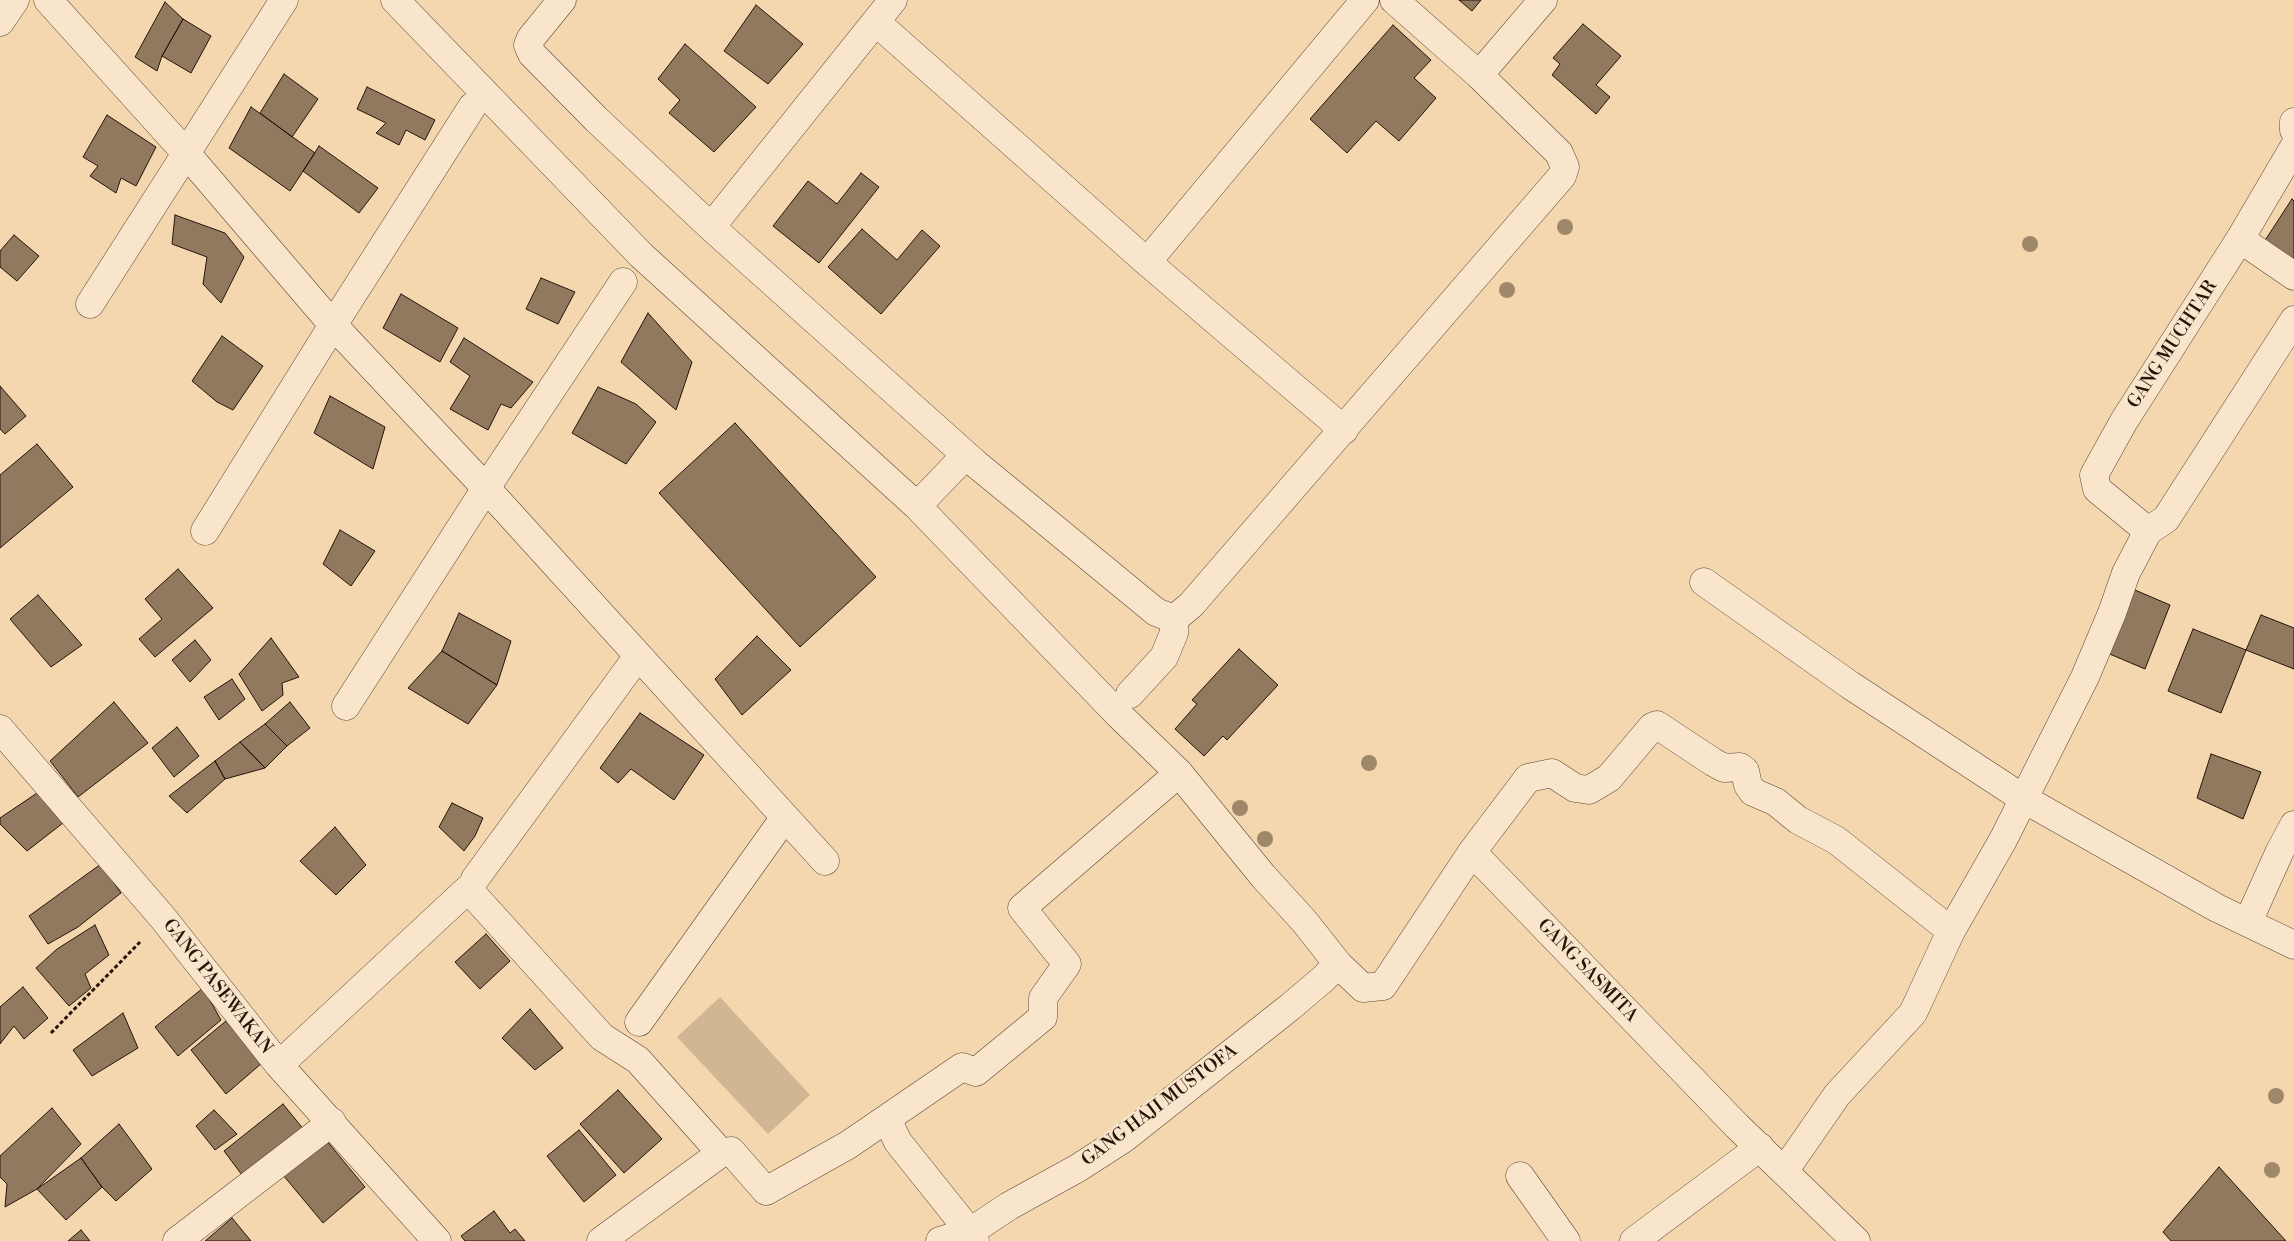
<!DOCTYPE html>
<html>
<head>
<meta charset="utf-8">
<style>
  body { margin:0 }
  canvas { display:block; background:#f4d7af }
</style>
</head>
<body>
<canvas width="2294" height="1241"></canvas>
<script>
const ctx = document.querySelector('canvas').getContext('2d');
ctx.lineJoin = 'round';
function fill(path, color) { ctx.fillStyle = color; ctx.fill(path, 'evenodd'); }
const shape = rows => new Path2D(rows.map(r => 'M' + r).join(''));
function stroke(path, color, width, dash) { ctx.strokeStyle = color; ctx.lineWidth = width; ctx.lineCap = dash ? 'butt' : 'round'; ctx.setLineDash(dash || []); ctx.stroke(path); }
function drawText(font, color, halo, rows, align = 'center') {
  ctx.font = font + ' "Libre Bodoni",serif'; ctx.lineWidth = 5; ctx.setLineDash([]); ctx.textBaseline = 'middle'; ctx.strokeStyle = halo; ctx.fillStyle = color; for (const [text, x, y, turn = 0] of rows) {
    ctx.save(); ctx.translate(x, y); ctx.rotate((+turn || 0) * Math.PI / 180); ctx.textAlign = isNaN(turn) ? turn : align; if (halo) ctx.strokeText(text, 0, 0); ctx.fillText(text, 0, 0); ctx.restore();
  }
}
fill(shape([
  [720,997,810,1095,768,1134,677,1037]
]), '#d1b693');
const building = shape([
  [1459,0,1481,0,1472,11,1459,0],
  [165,2,183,19,162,56,157,71,135,57,165,2],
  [756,5,803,44,768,84,724,51,756,5],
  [183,19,211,36,191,73,162,56,183,19],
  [1583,24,1621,56,1596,85,1610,97,1596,114,1552,75,1560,64,1553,58,1583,24],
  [1393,25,1431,60,1414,78,1436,98,1399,141,1376,121,1347,153,1310,119,1393,25],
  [685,44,756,107,714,152,669,113,680,100,658,79,685,44],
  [284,74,318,99,292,137,260,113,284,74],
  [367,87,435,120,425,140,406,130,399,145,376,133,386,123,357,109,367,87],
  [251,107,315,153,290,191,229,148,251,107],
  [107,115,156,147,136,186,121,178,116,193,90,176,98,166,83,157,107,115],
  [319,146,378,188,359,213,303,171,319,146],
  [861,173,879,187,819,263,773,226,808,181,837,204,861,173],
  [2292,199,2294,201,2294,266,2262,245,2292,199],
  [175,215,225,233,244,257,221,303,203,284,207,257,172,244,175,215],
  [862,229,897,260,922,230,940,246,881,314,828,267,862,229],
  [14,235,39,256,17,281,0,267,0,251,14,235],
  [541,278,575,292,558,324,526,309,541,278],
  [401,294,458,328,440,362,383,328,401,294],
  [648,313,692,362,676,410,621,362,648,313],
  [222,336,263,366,233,410,217,402,192,381,222,336],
  [464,338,533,382,511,408,501,404,488,430,450,409,470,376,450,362,464,338],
  [0,386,26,416,5,434,0,429,0,386],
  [598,387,636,404,656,422,626,464,572,433,598,387],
  [330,396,385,427,373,469,314,433,330,396],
  [735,423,876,577,800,647,659,493,735,423],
  [37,444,73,487,0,548,0,475,37,444],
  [340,530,375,551,351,586,323,564,340,530],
  [178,569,213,608,155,657,139,639,162,619,145,599,178,569],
  [2128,587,2170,605,2145,669,2105,652,2128,587],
  [38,595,82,645,51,667,10,619,38,595],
  [459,613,511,641,497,685,442,651,459,613],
  [2261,615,2294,628,2294,669,2246,650,2261,615],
  [2193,629,2246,650,2221,713,2168,691,2193,629],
  [757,636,791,670,742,715,715,679,757,636],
  [271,638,299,677,282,683,283,695,262,711,239,674,271,638],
  [195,640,211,660,190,682,172,660,195,640],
  [1239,649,1278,685,1227,740,1223,736,1204,756,1175,729,1197,704,1192,700,1239,649],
  [442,651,497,685,468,724,408,688,442,651],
  [232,679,245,699,219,720,204,697,232,679],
  [114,702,148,743,78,797,50,761,114,702],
  [290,702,310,728,287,746,265,724,290,702],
  [640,713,704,755,674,800,631,769,618,783,600,768,640,713],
  [265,724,287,746,265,768,240,742,265,724],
  [177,727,199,756,174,777,152,748,177,727],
  [240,742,265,768,225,779,215,761,240,742],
  [2211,754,2261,772,2243,819,2197,798,2211,754],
  [215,761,225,779,187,813,169,796,215,761],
  [46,787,72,816,27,851,0,824,0,818,46,787],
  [452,803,483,818,475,836,464,851,439,827,452,803],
  [335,827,366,865,336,895,300,861,335,827],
  [101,864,121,893,78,927,48,944,29,916,101,864],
  [95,925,109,955,85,974,91,988,69,1006,36,968,57,949,95,925],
  [486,934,510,961,480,989,455,962,486,934],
  [23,987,48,1018,24,1039,14,1026,0,1044,0,1007,23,987],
  [203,988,221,1020,178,1056,155,1027,203,988],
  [530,1009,563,1048,535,1070,502,1038,530,1009],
  [123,1013,138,1048,92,1076,73,1050,123,1013],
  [226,1021,262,1063,226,1094,191,1050,226,1021],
  [618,1090,662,1139,624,1173,580,1124,618,1090],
  [283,1104,305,1131,245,1179,224,1151,283,1104],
  [52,1108,81,1144,37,1189,5,1207,7,1184,0,1177,0,1156,52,1108],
  [214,1110,237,1134,215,1150,196,1126,214,1110],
  [119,1124,152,1169,116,1201,102,1187,81,1158,119,1124],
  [579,1130,616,1175,584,1202,547,1156,579,1130],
  [321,1134,365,1187,323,1223,278,1169,321,1134],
  [81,1158,102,1187,66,1220,37,1189,81,1158],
  [2219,1167,2286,1241,2171,1241,2163,1232,2219,1167],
  [494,1211,510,1233,515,1229,525,1241,465,1241,461,1236,494,1211],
  [232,1218,251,1241,205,1241,232,1218],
  [81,1230,90,1241,68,1241,81,1230]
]);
fill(building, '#91795f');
stroke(building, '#261409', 1);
const minor = shape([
  [48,0,186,153,333,325,486,488,825,861],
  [395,0,641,255,917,506,1118,714,1179,773,1263,876,1304,921,1338,964,1363,988,1383,986,1472,852,1737,1126,1856,1241],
  [562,0,531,38,528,45,532,54,596,119,711,227,976,464,1156,612,1174,619,1191,605,1562,176,1565,167,1559,153,1479,75,1394,0],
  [0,22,15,0],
  [876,22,1147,262,1344,430],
  [1479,75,1543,0],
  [2294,122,2294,130],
  [711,227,893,0],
  [2240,239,2294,276],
  [1147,262,1365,0],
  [90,304,284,0],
  [917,506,966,455],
  [205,531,333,325,472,107],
  [2148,531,2097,489,2094,475,2124,421,2240,239,2294,147],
  [1704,582,1850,685,2024,799,2217,908,2294,945],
  [1130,694,1164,657,1174,633,1174,619],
  [346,706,486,488,623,282],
  [0,729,163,918,279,1065,437,1241],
  [1472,852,1528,778,1552,773,1575,788,1589,790,1609,778,1652,727,1657,725,1713,762,1724,768,1740,767,1745,771,1748,785,1753,792,1776,802,1798,820,1836,840,1951,931],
  [475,879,638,656],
  [2248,922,2280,851,2294,825],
  [639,1022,785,817],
  [279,1065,468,889,602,1037,638,1060,721,1153],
  [887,1119,898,1142,970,1232,975,1241],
  [1785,1170,1837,1095,1913,1013,1951,931,2003,840,2085,677,2112,613,2126,573,2148,531,2166,519,2294,320],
  [1520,1176,1566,1241],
  [177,1241,332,1122],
  [601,1241,721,1153,731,1151,766,1191,848,1145,962,1067,976,1072,1043,1017,1043,998,1067,964,1022,908,1179,773],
  [940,1241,970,1232,1009,1206,1078,1168,1123,1139,1290,1007,1323,979,1338,964],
  [1634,1241,1760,1147]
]);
stroke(minor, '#5a4532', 29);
stroke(shape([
  [51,1033,140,942]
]), '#261409', 3, [4, 2.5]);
stroke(minor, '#f8e5cb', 28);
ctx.fillStyle = '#9f876a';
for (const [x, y] of [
  [1565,227],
  [2030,244],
  [1507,290],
  [1369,763],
  [1240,808],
  [1265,839],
  [2276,1096],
  [2272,1170]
]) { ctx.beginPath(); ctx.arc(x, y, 8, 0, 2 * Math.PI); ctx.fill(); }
drawText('18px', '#261409', '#f8e5cb', [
  ["GANG MUCHTAR",2173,345,-57],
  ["GANG SASMITA",1587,971,46],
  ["GANG PASEWAKAN",217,987,52],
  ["GANG HAJI MUSTOFA",1160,1106,-37]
]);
</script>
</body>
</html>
